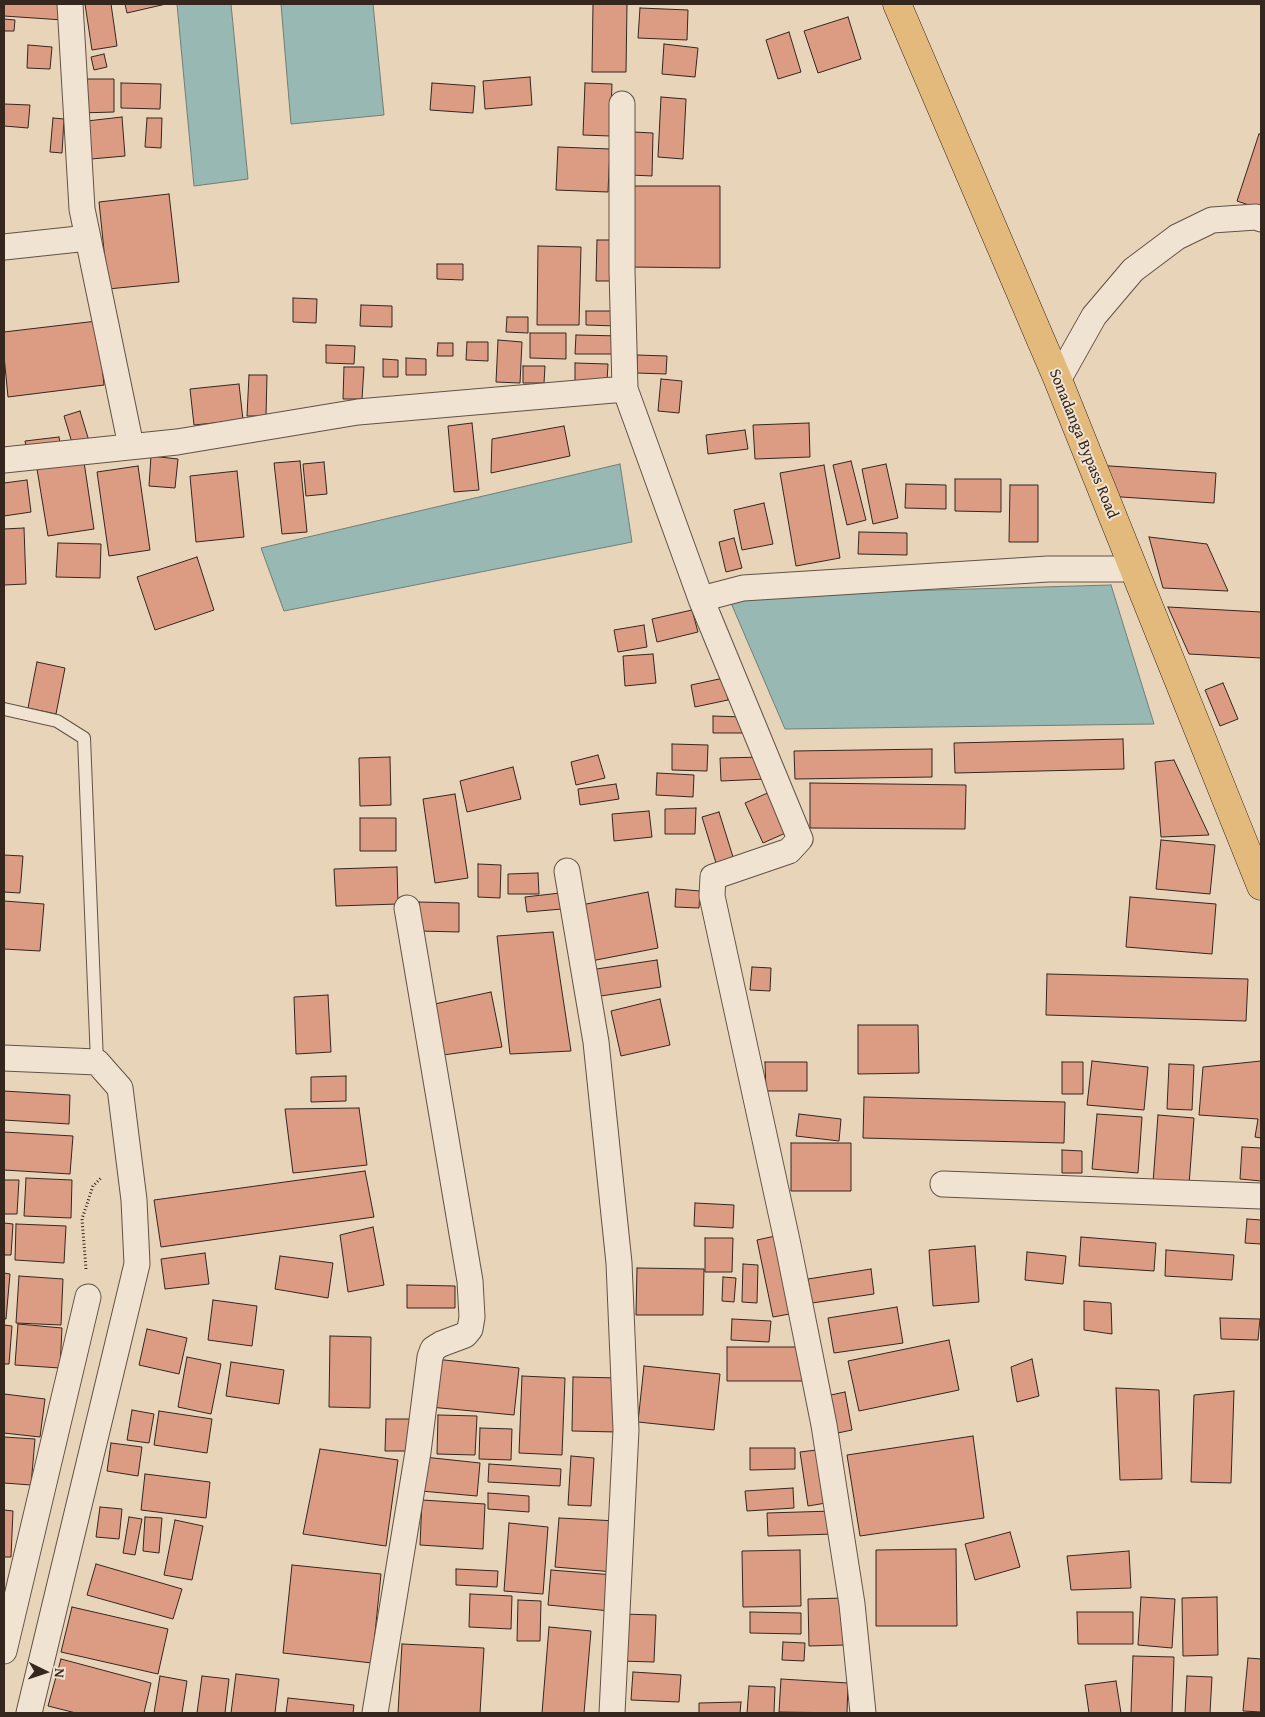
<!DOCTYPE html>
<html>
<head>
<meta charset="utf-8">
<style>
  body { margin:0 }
  #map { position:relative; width:1265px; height:1717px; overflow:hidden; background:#e8d4b9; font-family:"Gentium Book Plus",serif }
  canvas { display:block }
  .frame { position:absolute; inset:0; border:5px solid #35261e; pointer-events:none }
  .north { position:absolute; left:20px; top:1647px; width:50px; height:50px; -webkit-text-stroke:4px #f0e3d2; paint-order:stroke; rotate:94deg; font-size:14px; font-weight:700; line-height:20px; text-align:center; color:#35261e }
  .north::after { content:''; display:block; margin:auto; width:18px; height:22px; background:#35261e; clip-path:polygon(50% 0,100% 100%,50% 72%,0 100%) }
</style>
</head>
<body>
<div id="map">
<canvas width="1265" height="1717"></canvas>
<div class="frame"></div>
<div class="north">N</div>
</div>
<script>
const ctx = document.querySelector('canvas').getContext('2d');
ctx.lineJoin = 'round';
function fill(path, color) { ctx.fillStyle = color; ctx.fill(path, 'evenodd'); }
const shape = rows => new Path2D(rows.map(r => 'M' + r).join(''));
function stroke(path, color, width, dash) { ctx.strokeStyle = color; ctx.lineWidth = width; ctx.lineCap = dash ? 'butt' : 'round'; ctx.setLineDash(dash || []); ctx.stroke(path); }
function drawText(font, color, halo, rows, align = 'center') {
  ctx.font = font + ' "Gentium Book Plus",serif'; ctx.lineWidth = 4; ctx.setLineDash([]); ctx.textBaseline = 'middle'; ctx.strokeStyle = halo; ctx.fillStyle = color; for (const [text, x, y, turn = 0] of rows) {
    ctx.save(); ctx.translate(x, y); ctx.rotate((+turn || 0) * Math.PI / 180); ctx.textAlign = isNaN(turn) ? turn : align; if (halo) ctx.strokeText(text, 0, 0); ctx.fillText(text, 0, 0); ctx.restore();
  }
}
const water = shape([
  [177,4,231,4,248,179,194,186,177,4],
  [281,4,373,4,384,115,291,124,281,4],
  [620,464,632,542,284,611,261,548,620,464],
  [1111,585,1154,724,785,729,728,596,1111,585]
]);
fill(water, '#97b8b3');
stroke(water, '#707e77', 1);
const building = shape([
  [4,4,65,4,63,20,4,16,4,4],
  [85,4,111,4,117,46,92,50,85,4],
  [125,4,166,4,127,13,125,4],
  [593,4,627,4,626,72,592,72,593,4],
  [640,8,688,10,687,40,638,38,640,8],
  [848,17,861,59,818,73,804,31,848,17],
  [4,19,15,20,14,31,4,31,4,19],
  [789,32,801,72,778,79,766,40,789,32],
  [664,44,698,48,695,77,662,74,664,44],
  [28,45,52,47,50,69,27,68,28,45],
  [104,54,107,67,94,70,91,57,104,54],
  [530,77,532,105,485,109,483,81,530,77],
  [78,79,114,79,114,112,79,113,78,79],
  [121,83,161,84,160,109,121,108,121,83],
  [432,83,475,86,473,113,430,110,432,83],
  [585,83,612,84,610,136,583,135,585,83],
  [661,97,686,99,683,159,658,157,661,97],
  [4,104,30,105,28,128,4,126,4,104],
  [122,117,125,156,91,159,87,121,122,117],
  [53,118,64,119,62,153,50,152,53,118],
  [147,118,162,118,161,148,145,147,147,118],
  [633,132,653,133,652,176,631,175,633,132],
  [1259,134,1261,134,1261,209,1237,201,1259,134],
  [558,147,610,149,608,192,556,190,558,147],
  [631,186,720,186,720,268,630,267,631,186],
  [169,194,179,282,108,289,99,202,169,194],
  [597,240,613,240,613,281,596,281,597,240],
  [538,246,581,247,579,325,537,325,538,246],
  [437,264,463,264,463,280,437,279,437,264],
  [293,298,317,299,316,323,293,322,293,298],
  [361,305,392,306,392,327,360,326,361,305],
  [586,311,617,311,617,326,586,325,586,311],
  [507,317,528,317,528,333,506,332,507,317],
  [97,321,104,385,8,397,4,356,4,332,97,321],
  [530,333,566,333,566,359,530,358,530,333],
  [576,335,620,336,620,354,575,354,576,335],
  [498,340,522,342,520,383,496,382,498,340],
  [467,342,488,342,488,361,466,360,467,342],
  [438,343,453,343,453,356,437,356,438,343],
  [326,345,355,346,354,364,326,363,326,345],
  [637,355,667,356,666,374,637,373,637,355],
  [406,358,426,359,426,375,406,375,406,358],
  [383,359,398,360,398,377,383,377,383,359],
  [575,363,608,364,607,382,575,381,575,363],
  [523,366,545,366,544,383,523,383,523,366],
  [344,367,364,367,362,399,343,399,344,367],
  [249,375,267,375,266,416,247,416,249,375],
  [661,379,682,381,679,413,658,411,661,379],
  [239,384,243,420,194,425,190,389,239,384],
  [80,411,89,441,73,446,64,416,80,411],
  [472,423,479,490,454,492,448,426,472,423],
  [809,423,810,457,755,459,753,425,809,423],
  [564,426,570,456,491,473,492,439,564,426],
  [745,430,748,449,708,454,706,435,745,430],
  [59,437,61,449,27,453,25,441,59,437],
  [151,456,178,459,175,488,149,486,151,456],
  [300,461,307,532,282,534,274,463,300,461],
  [851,461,866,520,847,525,833,465,851,461],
  [84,462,94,529,48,536,37,469,84,462],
  [324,462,327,494,306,496,303,464,324,462],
  [886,464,898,518,873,524,862,469,886,464],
  [824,465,840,558,796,566,780,473,824,465],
  [1095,465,1216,473,1214,503,1106,496,1095,465],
  [138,466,150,550,109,556,97,472,138,466],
  [237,471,244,537,196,542,190,476,237,471],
  [955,479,1001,479,1001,512,955,511,955,479],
  [27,480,31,512,4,516,4,483,27,480],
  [906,484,946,485,946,509,905,508,906,484],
  [1010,485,1038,485,1038,542,1009,542,1010,485],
  [764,503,773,544,742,550,734,510,764,503],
  [24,528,26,584,4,585,4,529,24,528],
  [859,532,907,533,907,555,858,554,859,532],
  [1149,537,1207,544,1228,591,1163,588,1149,537],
  [734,538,742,568,726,572,719,542,734,538],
  [58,543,101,544,100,578,56,577,58,543],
  [197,557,214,610,155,630,137,577,197,557],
  [1168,607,1261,612,1261,658,1189,654,1168,607],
  [692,610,698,632,657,642,652,619,692,610],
  [644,625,647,647,618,652,614,630,644,625],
  [653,654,656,683,625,686,623,656,653,654],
  [37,662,65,668,56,714,28,708,37,662],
  [724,678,728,700,695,707,691,685,724,678],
  [1223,683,1238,719,1220,726,1205,690,1223,683],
  [713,716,743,717,742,733,713,733,713,716],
  [1123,739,1124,769,955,773,954,743,1123,739],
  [672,744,708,745,707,771,672,770,672,744],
  [932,749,932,777,795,779,794,751,932,749],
  [598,755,605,778,576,785,571,762,598,755],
  [390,757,391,805,360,806,359,758,390,757],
  [765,757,766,779,721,781,720,758,765,757],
  [1174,760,1209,835,1161,837,1155,762,1174,760],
  [513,767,521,799,467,812,460,781,513,767],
  [657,773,694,775,693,797,656,795,657,773],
  [810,783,966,785,965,829,810,828,810,783],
  [616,784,619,799,580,805,578,789,616,784],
  [772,791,790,831,763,843,745,803,772,791],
  [455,794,468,878,435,883,423,799,455,794],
  [696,808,695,834,665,834,665,809,696,808],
  [649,811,652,837,614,841,612,814,649,811],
  [719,812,733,857,716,863,702,817,719,812],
  [360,818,396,818,396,851,360,851,360,818],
  [1161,840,1215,845,1210,894,1156,889,1161,840],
  [4,855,23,856,20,893,4,892,4,855],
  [478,864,501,865,500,898,478,897,478,864],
  [397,867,398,904,336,906,334,869,397,867],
  [538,873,539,894,508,894,508,874,538,873],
  [676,889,700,891,699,908,675,907,676,889],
  [648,892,658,948,586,962,576,906,648,892],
  [560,893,562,909,527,912,525,897,560,893],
  [1130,897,1216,904,1212,954,1126,947,1130,897],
  [4,901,44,904,40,951,4,949,4,901],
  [419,902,459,903,459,932,419,931,419,902],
  [553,932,571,1051,510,1054,497,936,553,932],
  [657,960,661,987,594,997,590,970,657,960],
  [752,967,771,968,770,991,750,990,752,967],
  [1047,974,1248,979,1246,1021,1046,1015,1047,974],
  [491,992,502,1047,443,1055,430,1005,491,992],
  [328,995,331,1052,296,1054,294,997,328,995],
  [660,999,670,1045,621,1056,611,1011,660,999],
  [858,1025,918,1025,919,1073,858,1074,858,1025],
  [1092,1061,1148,1067,1144,1110,1087,1105,1092,1061],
  [1261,1061,1261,1138,1255,1137,1258,1119,1199,1115,1203,1067,1261,1061],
  [765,1062,807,1062,807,1091,766,1091,765,1062],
  [1062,1062,1083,1062,1083,1094,1062,1094,1062,1062],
  [1169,1064,1194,1065,1192,1110,1167,1109,1169,1064],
  [346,1076,346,1101,311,1102,311,1077,346,1076],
  [4,1091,70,1095,69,1124,4,1120,4,1091],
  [864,1097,1065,1102,1064,1143,863,1138,864,1097],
  [359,1108,367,1165,293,1173,285,1109,359,1108],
  [799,1114,841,1119,839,1141,796,1136,799,1114],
  [1097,1114,1142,1117,1138,1173,1092,1169,1097,1114],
  [1158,1115,1194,1118,1189,1185,1153,1183,1158,1115],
  [4,1132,73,1136,70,1174,4,1170,4,1132],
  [791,1143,851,1143,851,1191,791,1191,791,1143],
  [1242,1147,1261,1148,1261,1181,1240,1179,1242,1147],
  [1062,1150,1082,1151,1082,1173,1062,1173,1062,1150],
  [365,1171,374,1217,161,1247,154,1200,365,1171],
  [26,1178,72,1180,71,1218,24,1216,26,1178],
  [4,1180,19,1180,17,1214,4,1214,4,1180],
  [695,1203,734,1205,733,1228,694,1226,695,1203],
  [1247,1219,1261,1220,1261,1244,1245,1243,1247,1219],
  [4,1223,13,1224,11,1255,4,1255,4,1223],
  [16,1224,66,1226,64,1263,15,1260,16,1224],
  [373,1227,384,1285,348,1292,340,1235,373,1227],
  [780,1235,795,1313,773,1317,757,1240,780,1235],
  [1081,1237,1156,1243,1154,1271,1079,1266,1081,1237],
  [705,1238,733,1238,732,1272,705,1272,705,1238],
  [975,1246,979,1302,933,1306,929,1250,975,1246],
  [1166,1250,1234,1255,1232,1280,1165,1276,1166,1250],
  [1027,1252,1066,1256,1063,1284,1025,1280,1027,1252],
  [205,1253,209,1284,165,1289,161,1259,205,1253],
  [280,1256,333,1263,328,1298,275,1289,280,1256],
  [743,1264,758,1265,757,1303,742,1302,743,1264],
  [637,1268,704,1269,703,1315,636,1315,637,1268],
  [871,1269,874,1294,812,1303,808,1279,871,1269],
  [4,1273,10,1274,6,1319,4,1319,4,1273],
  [19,1276,63,1279,61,1325,16,1323,19,1276],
  [723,1277,736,1278,734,1302,722,1301,723,1277],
  [407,1285,455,1286,455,1308,407,1308,407,1285],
  [213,1300,257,1306,252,1346,208,1340,213,1300],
  [1084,1301,1111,1303,1112,1334,1084,1330,1084,1301],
  [897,1307,903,1343,834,1353,828,1318,897,1307],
  [1220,1318,1260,1319,1258,1340,1221,1339,1220,1318],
  [732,1319,771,1321,769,1342,731,1340,732,1319],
  [18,1324,62,1328,60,1368,15,1365,18,1324],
  [4,1325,12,1326,9,1364,4,1364,4,1325],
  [147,1329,187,1338,179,1374,139,1365,147,1329],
  [330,1336,371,1337,370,1408,329,1407,330,1336],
  [949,1340,959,1390,859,1411,848,1361,949,1340],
  [727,1347,805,1347,805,1381,727,1381,727,1347],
  [187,1357,221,1364,211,1414,178,1407,187,1357],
  [435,1359,519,1368,514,1415,430,1407,435,1359],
  [1032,1359,1039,1396,1017,1402,1011,1367,1032,1359],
  [231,1362,284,1370,279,1404,226,1396,231,1362],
  [644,1366,720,1374,714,1430,638,1422,644,1366],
  [522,1376,565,1378,562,1455,519,1453,522,1376],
  [573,1377,619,1378,617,1432,572,1431,573,1377],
  [1116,1388,1159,1390,1162,1479,1120,1480,1116,1388],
  [1234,1391,1231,1483,1191,1482,1194,1395,1234,1391],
  [845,1392,852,1430,833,1434,826,1396,845,1392],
  [4,1394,45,1399,40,1437,4,1433,4,1394],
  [132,1410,154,1414,149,1443,127,1440,132,1410],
  [159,1411,212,1419,207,1453,154,1445,159,1411],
  [438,1415,477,1416,475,1455,437,1454,438,1415],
  [386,1419,410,1419,409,1451,385,1451,386,1419],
  [480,1428,512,1429,511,1460,479,1459,480,1428],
  [973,1436,984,1518,860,1536,847,1455,973,1436],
  [4,1437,35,1439,31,1485,4,1483,4,1437],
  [111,1443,142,1447,138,1476,107,1471,111,1443],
  [750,1448,795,1448,795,1469,750,1470,750,1448],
  [320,1449,398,1460,386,1546,303,1534,320,1449],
  [825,1449,832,1502,808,1506,800,1452,825,1449],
  [571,1456,594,1458,591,1506,568,1505,571,1456],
  [424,1457,480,1463,477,1496,421,1491,424,1457],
  [489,1464,561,1469,560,1486,488,1482,489,1464],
  [145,1474,210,1482,206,1518,141,1510,145,1474],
  [793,1488,794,1508,747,1511,745,1491,793,1488],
  [488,1493,529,1496,529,1512,488,1509,488,1493],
  [422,1500,485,1504,483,1549,420,1545,422,1500],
  [100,1507,122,1509,119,1539,96,1537,100,1507],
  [4,1510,13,1511,11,1557,4,1557,4,1510],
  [833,1511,834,1534,768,1536,767,1513,833,1511],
  [129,1517,142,1519,135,1555,123,1553,129,1517],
  [145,1517,162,1518,159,1553,143,1551,145,1517],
  [559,1518,617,1521,614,1572,555,1567,559,1518],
  [175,1520,203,1526,192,1580,164,1575,175,1520],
  [509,1523,548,1527,543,1594,504,1591,509,1523],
  [1010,1532,1020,1567,975,1580,965,1544,1010,1532],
  [956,1549,957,1626,876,1626,876,1550,956,1549],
  [800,1550,801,1606,743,1607,742,1551,800,1550],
  [1129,1551,1131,1588,1071,1590,1067,1556,1129,1551],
  [96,1564,182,1589,173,1619,87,1595,96,1564],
  [292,1565,381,1574,372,1663,283,1653,292,1565],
  [456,1569,498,1571,497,1587,456,1585,456,1569],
  [551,1570,614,1575,610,1611,548,1605,551,1570],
  [470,1594,512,1596,511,1629,469,1627,470,1594],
  [1141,1597,1175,1599,1172,1648,1138,1645,1141,1597],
  [1217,1597,1218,1655,1183,1656,1182,1598,1217,1597],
  [844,1598,845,1645,809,1646,808,1599,844,1598],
  [518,1600,541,1601,540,1641,517,1641,518,1600],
  [72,1607,168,1629,158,1674,61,1652,72,1607],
  [750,1612,801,1613,801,1634,750,1633,750,1612],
  [1077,1612,1133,1612,1133,1644,1078,1644,1077,1612],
  [622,1614,656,1615,654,1662,620,1661,622,1614],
  [549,1627,591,1631,584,1713,542,1713,549,1627],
  [783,1642,805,1643,804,1661,782,1660,783,1642],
  [402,1644,484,1648,480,1713,398,1713,402,1644],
  [1133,1656,1174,1657,1172,1713,1131,1713,1133,1656],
  [1248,1658,1261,1659,1261,1712,1243,1711,1248,1658],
  [61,1659,151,1683,144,1713,76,1713,48,1706,61,1659],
  [633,1672,681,1675,679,1702,631,1700,633,1672],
  [236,1674,279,1679,275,1713,231,1713,236,1674],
  [160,1676,187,1681,182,1713,154,1713,160,1676],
  [202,1676,229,1679,225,1713,197,1713,202,1676],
  [1187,1676,1212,1677,1210,1713,1185,1713,1187,1676],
  [781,1679,848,1683,847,1713,779,1712,781,1679],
  [1116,1681,1121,1713,1089,1713,1085,1685,1116,1681],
  [749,1686,775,1687,774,1713,747,1713,749,1686],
  [288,1698,354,1705,353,1713,286,1713,288,1698],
  [741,1702,740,1713,699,1713,699,1703,741,1702]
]);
fill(building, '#dc9c84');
stroke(building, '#35261e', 1);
const service = shape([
  [4,709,57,721,84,738,97,1062]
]);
const minor = shape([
  [70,4,82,209,131,446],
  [622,104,622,270,625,389,701,599,800,839,789,851,713,877,712,896,788,1245,824,1425,852,1604,863,1713],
  [4,247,88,238],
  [1058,380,1094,316,1133,270,1177,237,1212,220,1256,217,1261,219],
  [4,460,177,442,358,412,625,389],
  [701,599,743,588,1048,569,1133,569],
  [567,871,596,1042,619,1263,626,1430,612,1713],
  [4,1058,97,1062,120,1088,134,1200,137,1264,29,1713],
  [943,1184,1261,1196],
  [4,1651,88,1297],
  [375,1713,418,1452,430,1357,433,1349,441,1344,465,1335,470,1329,472,1317,470,1281,407,908]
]);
const primary = shape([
  [897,4,1058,380,1261,886]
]);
stroke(service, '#625245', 14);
stroke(minor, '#625245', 27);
stroke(primary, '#35261e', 29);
stroke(shape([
  [86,1269,82,1219,93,1186,101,1178]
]), '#35261e', 3, [1, 2.5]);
stroke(service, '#f0e3d2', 12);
stroke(minor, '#f0e3d2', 25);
stroke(primary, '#e4ba7c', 28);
drawText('16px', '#35261e', '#f0e3d2', [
  ["Sonadanga Bypass Road",1083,444,68]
]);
</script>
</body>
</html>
